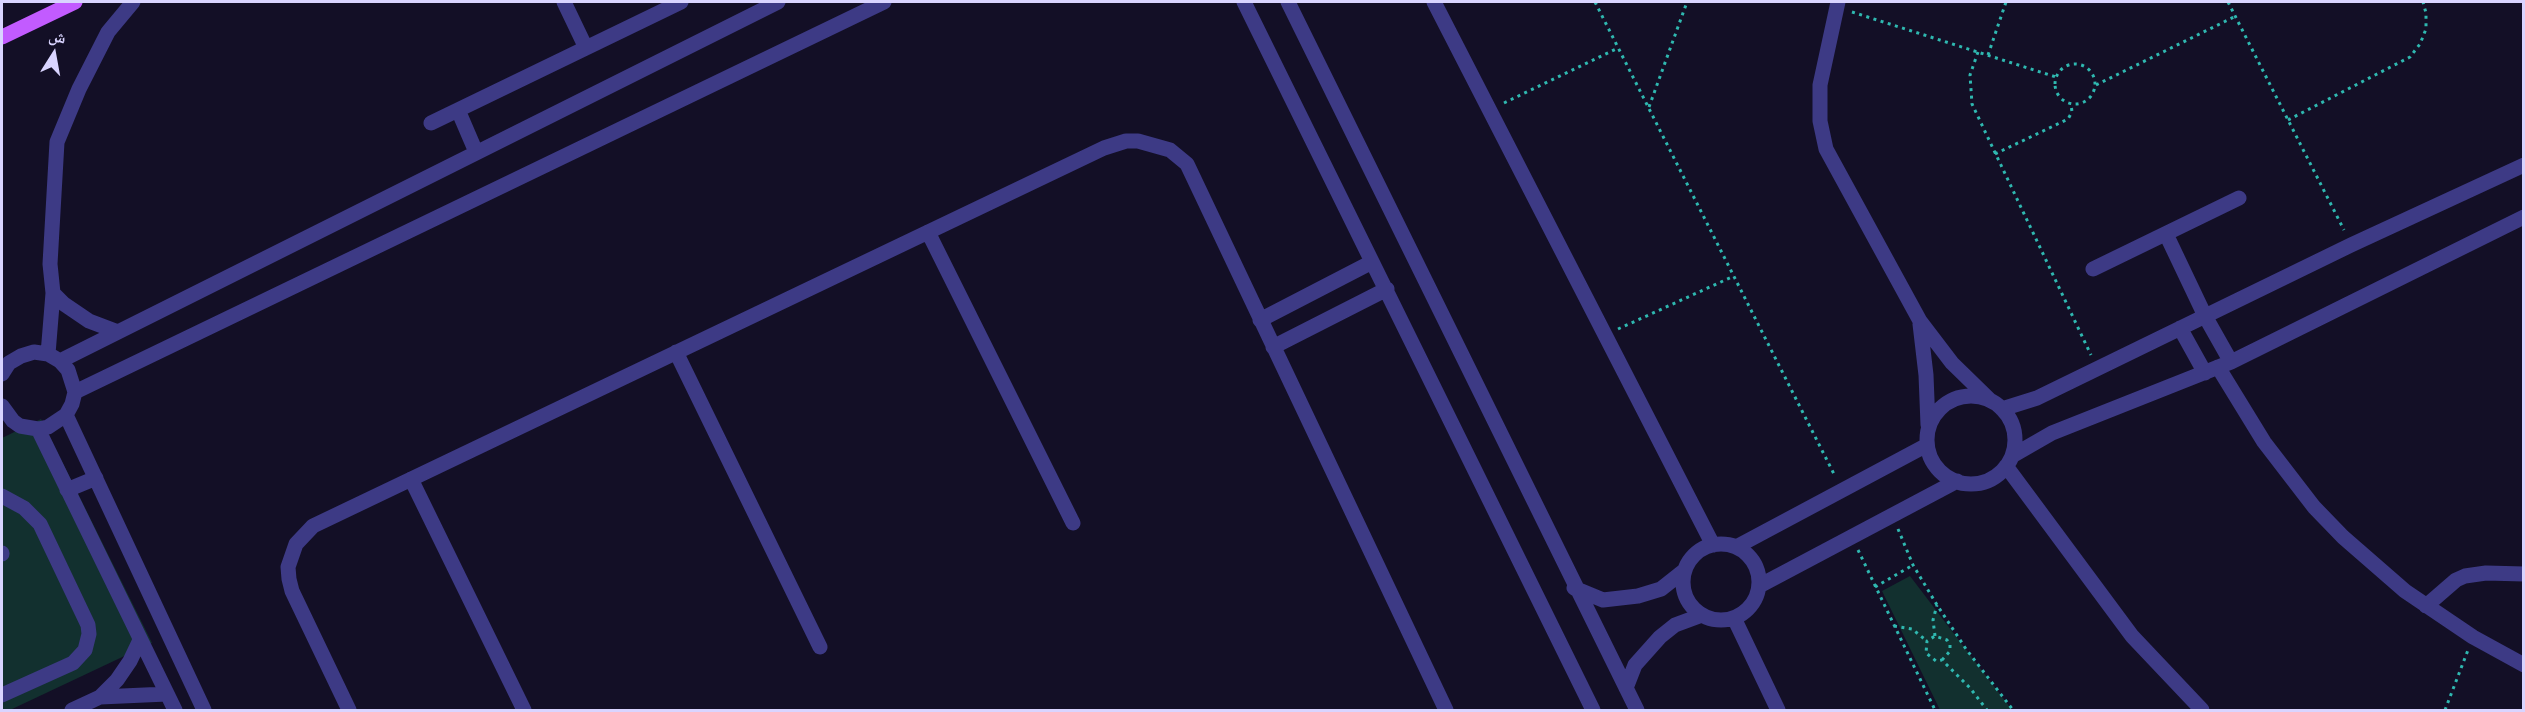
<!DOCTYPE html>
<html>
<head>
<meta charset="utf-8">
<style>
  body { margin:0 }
  #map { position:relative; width:2525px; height:712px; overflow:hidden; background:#130f26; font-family:Mulish,"Noto Naskh Arabic",sans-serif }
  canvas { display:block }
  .frame { position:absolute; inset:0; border:3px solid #d9d4ff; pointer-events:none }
  .north { position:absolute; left:24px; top:24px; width:60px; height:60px; -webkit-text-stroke:4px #130f26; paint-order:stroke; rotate:11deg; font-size:16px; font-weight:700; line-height:24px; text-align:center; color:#d9d4ff }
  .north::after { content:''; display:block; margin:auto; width:21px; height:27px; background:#d9d4ff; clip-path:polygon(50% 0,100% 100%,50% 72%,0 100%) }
</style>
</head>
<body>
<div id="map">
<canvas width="2525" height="712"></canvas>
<div class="frame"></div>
<div class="north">ش</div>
</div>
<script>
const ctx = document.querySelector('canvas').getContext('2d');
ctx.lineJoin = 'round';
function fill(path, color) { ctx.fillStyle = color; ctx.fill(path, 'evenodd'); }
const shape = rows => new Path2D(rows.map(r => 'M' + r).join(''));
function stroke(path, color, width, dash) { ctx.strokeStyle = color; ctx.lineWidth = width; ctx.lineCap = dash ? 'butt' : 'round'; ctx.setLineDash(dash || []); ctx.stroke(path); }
fill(shape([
  [41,419,152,643,10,710,2,710,2,438],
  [1910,576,2012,710,1940,710,1882,591]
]), '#12302f');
stroke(shape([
  [1595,2,1835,476],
  [2228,2,2344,230],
  [1852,12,2056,77],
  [1978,52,1970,75,1972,104,2091,355],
  [1988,55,2006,2],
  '2055 84a20 20 0 1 1 40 0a20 20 0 1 1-40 0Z',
  [2096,85,2236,16],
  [1504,103,1618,48],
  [1649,107,1687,2],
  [2288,120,2410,57,2420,44,2426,29,2426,13,2423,2],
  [1995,154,2068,119,2072,112,2071,104],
  [1618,329,1734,276],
  [1898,529,1913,565,1937,605,1966,649,2013,710],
  [1858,550,1935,710],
  [1875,587,1913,565],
  [1894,626,1912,629,1927,641],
  [1935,636,1933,620,1937,605],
  [1942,660,1950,651,1950,645,1947,640,1935,636,1927,641,1926,653,1936,661,1942,660,1970,688,1987,710],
  [2445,710,2468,650]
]), '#2fb8b0', 3, [3, 4.5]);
stroke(shape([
  [564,2,586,48],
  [1244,2,1593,710],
  [1288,2,1637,710],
  [1434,2,1713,545],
  [1838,2,1820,85,1820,121,1826,149,1920,321,1952,363,1991,401],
  [458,110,476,152],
  [431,123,681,2],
  [928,232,1073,523],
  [2166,234,2205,316,2231,362],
  [2093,269,2239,198],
  [53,293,64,304,89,321,118,332],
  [1260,320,1372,262],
  [1920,324,1926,375,1928,425],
  [2180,328,2205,373],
  [1273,347,1387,289],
  [676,352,820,647],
  [48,354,53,293,50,264,57,142,79,89,108,32,133,2],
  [60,361,778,2],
  [2218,367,2264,442,2314,507,2343,537,2405,591,2473,637,2524,665],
  [2,374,9,363,21,356,34,352,48,354,60,361,68,370,75,392,72,404,66,415,48,427,38,429,20,426,13,421,2,406],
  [75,392,884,2],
  '1927 440a44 44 0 1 1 88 0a44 44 0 1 1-88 0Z',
  [2002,409,2037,398,2351,245,2524,165],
  [66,415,204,710],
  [38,429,175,710],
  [2012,456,2052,433,2231,362,2524,217],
  [2006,466,2132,636,2202,710],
  [411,479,524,710],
  [67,490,96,478],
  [2,496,24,508,40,524,88,625,89,634,85,650,73,663,2,695],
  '1683 582a38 38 0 1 1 76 0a38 38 0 1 1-76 0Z',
  [1736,547,1927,445],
  [2,554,2,553],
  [1759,586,1957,481],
  [1574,588,1603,600,1638,596,1661,589,1685,570],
  [2426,606,2456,580,2465,576,2486,573,2524,574],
  [1734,618,1778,710],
  [1626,688,1635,665,1660,637,1675,625,1702,615],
  [100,697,167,694],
  [72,710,100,697,117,680,130,661,140,640],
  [349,710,292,591,289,579,288,567,296,544,313,526,1104,148,1126,141,1138,141,1170,150,1187,164,1446,710]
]), '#3d3a85', 15);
stroke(shape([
  [2,37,75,2]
]), '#c25bff', 15);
</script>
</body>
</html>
